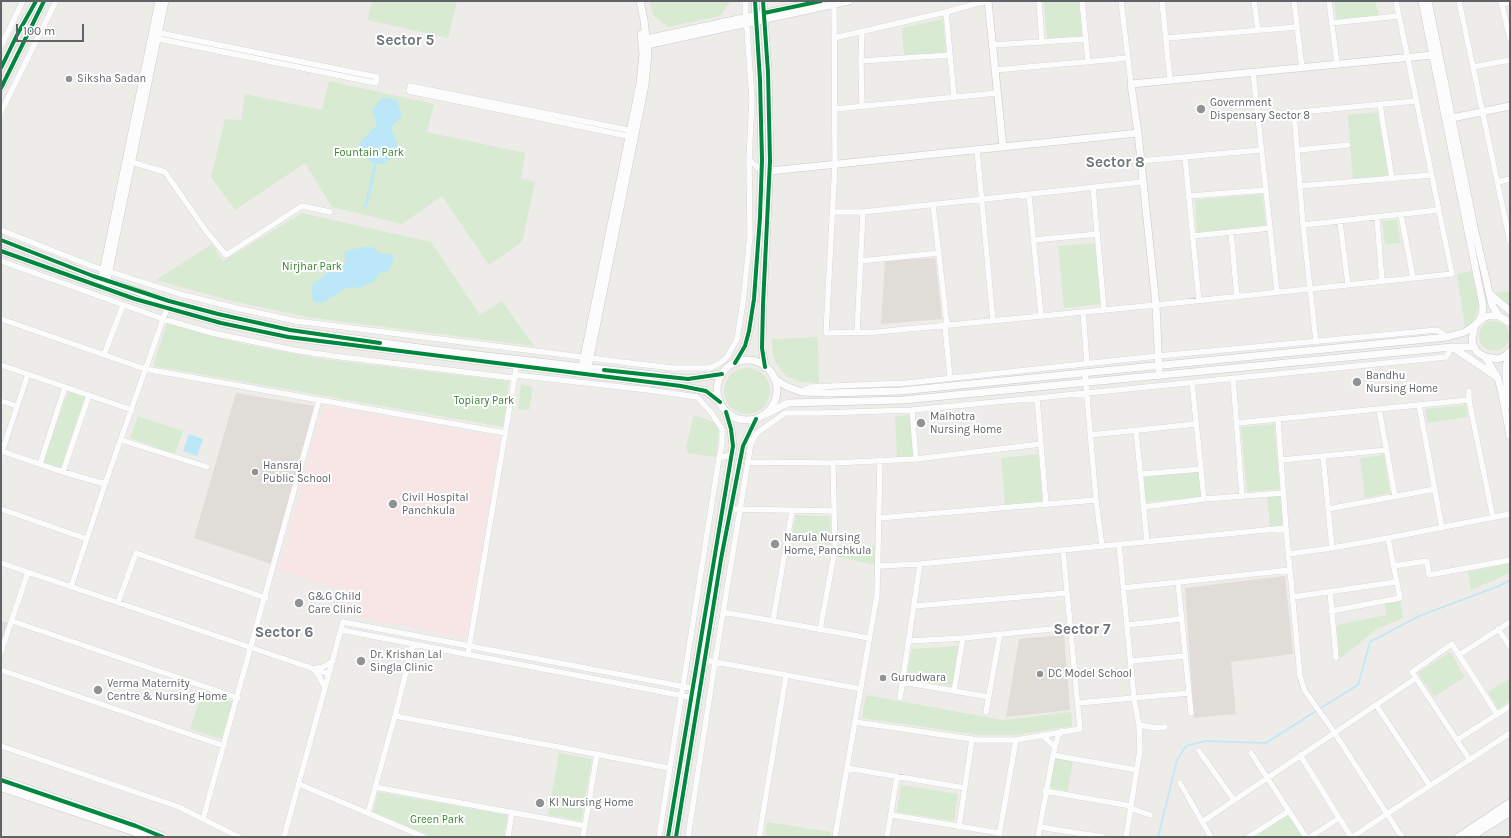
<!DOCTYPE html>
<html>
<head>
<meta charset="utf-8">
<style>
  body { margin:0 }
  #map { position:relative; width:1511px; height:838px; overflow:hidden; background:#eeece8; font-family:Karla,sans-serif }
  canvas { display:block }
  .frame { position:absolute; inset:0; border:2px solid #5d6367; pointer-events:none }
  .scale { position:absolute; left:16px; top:24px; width:68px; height:18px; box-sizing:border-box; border:2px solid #5d6367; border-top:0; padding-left:5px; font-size:12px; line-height:14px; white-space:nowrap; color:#5d6367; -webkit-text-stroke:3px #fff; paint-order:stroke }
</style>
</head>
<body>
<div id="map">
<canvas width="1511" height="838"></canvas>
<div class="frame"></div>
<div class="scale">100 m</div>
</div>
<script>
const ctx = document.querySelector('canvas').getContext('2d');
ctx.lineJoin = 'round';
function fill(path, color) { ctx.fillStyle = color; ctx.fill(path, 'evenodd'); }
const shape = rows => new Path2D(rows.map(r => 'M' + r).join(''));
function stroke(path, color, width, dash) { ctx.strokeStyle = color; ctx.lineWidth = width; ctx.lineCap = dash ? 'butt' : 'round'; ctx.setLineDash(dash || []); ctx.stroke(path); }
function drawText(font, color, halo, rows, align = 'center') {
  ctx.font = font + ' Karla,sans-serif'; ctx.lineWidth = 4; ctx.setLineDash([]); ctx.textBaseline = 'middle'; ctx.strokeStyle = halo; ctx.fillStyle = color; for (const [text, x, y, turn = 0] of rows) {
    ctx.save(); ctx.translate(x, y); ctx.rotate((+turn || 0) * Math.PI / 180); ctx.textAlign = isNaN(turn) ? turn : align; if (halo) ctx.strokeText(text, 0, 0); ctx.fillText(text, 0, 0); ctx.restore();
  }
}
fill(shape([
  [935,258,942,319,881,324,885,261],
  [236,393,314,406,271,564,194,538],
  [1285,576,1293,654,1231,662,1236,714,1194,718,1185,588],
  [1,621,9,623,1,645],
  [1064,635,1070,710,1006,717,1019,639]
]), '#e0dcd7');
fill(shape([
  [323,406,500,437,466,638,343,614,347,591,279,571]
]), '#f7e6e5');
fill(shape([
  [372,1,457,1,448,38,367,20],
  [649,1,731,1,720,16,668,27,654,16],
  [1044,1,1079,1,1083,36,1047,39],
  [1334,1,1375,1,1379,16,1337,21],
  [943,19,946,53,904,57,902,28],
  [329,81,434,104,427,132,525,153,521,178,535,182,522,242,489,265,442,196,402,224,332,207,305,163,235,210,211,177,225,119,241,120,245,94,322,110],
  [1377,112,1390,177,1353,181,1348,115],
  [1262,194,1266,226,1197,233,1195,200],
  [302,213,431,242,480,315,502,301,534,346,306,317,228,300,156,280,212,244,223,261],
  [1397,220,1401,243,1385,244,1382,221],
  [1095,243,1101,304,1064,308,1058,246],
  [1472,271,1479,304,1474,320,1465,328,1457,274],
  [1510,291,1510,307,1494,293],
  '1479 336a15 15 0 1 1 30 0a15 15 0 1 1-30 0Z',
  [167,323,244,344,322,359,509,381,503,427,153,366],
  [818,337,819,383,800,382,785,375,776,363,773,355,772,339],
  '724 391a23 23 0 1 1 46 0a23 23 0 1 1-46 0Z',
  [521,384,533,387,529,410,518,409],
  [68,391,85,397,61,468,43,463],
  [1466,405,1468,417,1427,423,1425,409],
  [694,415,714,422,720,428,716,457,688,453,686,447],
  [912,415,914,459,897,460,895,416],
  [138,416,183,431,175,454,130,438],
  [1274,424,1280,489,1247,492,1241,427],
  [1038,454,1043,502,1005,505,1001,458],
  [1384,455,1390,493,1365,498,1360,458],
  [1199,471,1202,497,1146,502,1143,477],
  [1280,495,1284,526,1270,527,1267,496],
  [796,515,830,516,831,545,791,538],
  [835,545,878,546,876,565,834,556],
  [1510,563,1510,573,1471,590,1468,572],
  [1400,600,1403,618,1378,628,1341,658,1339,655,1337,625,1386,615,1385,602],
  [959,646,952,686,906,679,912,649],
  [1450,652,1465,677,1434,697,1418,673],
  [1510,678,1510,701,1498,709,1488,692],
  [202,692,233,702,221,739,190,729],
  [866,695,1003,720,1071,712,1072,726,1015,735,979,735,862,718],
  [559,753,592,759,581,821,548,815],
  [1054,758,1073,761,1068,791,1049,788],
  [901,785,958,794,954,821,897,812],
  [378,792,508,815,504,837,433,837,373,812],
  [1288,814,1303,837,1260,837,1258,833],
  [767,822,831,832,830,837,779,837,765,835]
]), '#d8ebd2');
fill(shape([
  [383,97,397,100,402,116,391,127,400,153,383,164,377,164,367,207,364,207,374,163,369,161,358,144,377,125,372,110],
  [362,247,372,247,379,253,391,254,393,256,393,261,387,272,380,273,374,281,360,288,353,287,344,289,323,303,314,302,312,294,312,285,338,264,346,263,344,255,345,251],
  [189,434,203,439,197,456,183,451]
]), '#bce7f8');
stroke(shape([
  [1319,709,1358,685,1370,642,1419,616,1499,586,1510,580],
  [1158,837,1177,760,1186,746,1205,741,1266,743,1316,711]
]), '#bce7f8', 1.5);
const minor = shape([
  [1039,1,1042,43],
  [1082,1,1088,62],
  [1121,1,1131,84],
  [1162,1,1170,80],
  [1254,1,1258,30],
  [1294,1,1302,68],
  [1329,1,1337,64],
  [1459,1,1510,242],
  [1501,1,1510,39],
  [834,4,835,164,826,333,877,332,1156,305,1452,274,1396,1],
  [1502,4,1510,2],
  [946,12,954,97],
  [1331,23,1399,16],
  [862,31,861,61,862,106],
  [154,38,376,83,377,77,155,32],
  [834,38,946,12,986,1],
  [1167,38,1297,27],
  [993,45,1086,39],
  [1,46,23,1],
  [861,61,950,55],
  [1473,67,1510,60],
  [995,70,1128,58],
  [1253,72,1277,292],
  [1380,104,1392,179],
  [835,109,997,93],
  [1,112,56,1],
  [1294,112,1303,225,1316,342],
  [1257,116,1416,101],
  [632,137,409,91,410,86,633,131],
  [977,150,993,321],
  [1298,150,1348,145],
  [1185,157,1199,301],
  [749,160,762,171],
  [128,161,165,172,206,231,226,255,302,206,330,212],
  [1140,161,1261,150],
  [1498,182,1510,179],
  [1300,186,1432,175],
  [1093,187,1104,310],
  [1029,195,1041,316],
  [1189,196,1266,190],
  [933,204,947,325],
  [832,212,863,212,1142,182],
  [1401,215,1413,278],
  [1377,218,1382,281],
  [1340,222,1348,285],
  [1303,225,1439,210],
  [1,230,89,265,180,294,236,308,296,321,638,364,673,368,710,368,720,363,727,357,737,339,743,302,750,236,749,160,752,99,745,1],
  [1231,232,1237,297],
  [1193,236,1270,228],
  [1033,240,1098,234],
  [1,261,163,319,212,333,294,350,333,356,514,378],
  [860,261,939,253],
  [1083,312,1087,364],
  [1,319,145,369,505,433],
  [945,326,950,378],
  [857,332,863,212],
  [104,355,123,305],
  [1,365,132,410],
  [1085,373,1096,500,1102,546],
  [515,375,648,390,697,397,710,411,722,429,722,445,719,458],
  [1233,378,1242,496],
  [1192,382,1204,499],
  [1469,391,1469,400,1493,518],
  [802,392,811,387,907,383,1158,356,1437,330,1447,337],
  [1037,398,1046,504],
  [1,401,17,406],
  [1419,405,1442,528],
  [1379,409,1395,496],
  [912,410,916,459],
  [1278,419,1286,528,1300,676,1305,691,1334,732,1402,837],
  [1237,423,1469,400],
  [1136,430,1147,542],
  [1090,435,1196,424],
  [121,440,207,467],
  [1,451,63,472,105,484],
  [2,452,28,374],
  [1323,456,1332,548],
  [1281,460,1387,450],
  [748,462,833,463,916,459,1041,444],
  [40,464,65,387],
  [63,472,89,395],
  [1141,474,1201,469],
  [1144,507,1204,499,1283,493],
  [1,509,87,539],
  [731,509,834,511],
  [1328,509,1435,489],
  [879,518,1096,500],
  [1119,544,1134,698,1139,725,1140,750,1126,837],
  [1288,554,1332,548,1388,538,1510,514],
  [1,563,329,674],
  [879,566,920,564,1286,528],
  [1393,566,1427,561,1429,575,1510,560],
  [1178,582,1191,713],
  [71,587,105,484,167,308],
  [1123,588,1290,570],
  [1330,591,1336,658],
  [1293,597,1396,582],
  [118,603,136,553,266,598],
  [914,606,1067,593],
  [1331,611,1400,598,1388,538],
  [723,612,869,638],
  [12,621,238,698],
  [773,621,792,511],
  [1127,625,1181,619],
  [1498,629,1510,647],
  [341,630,694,698],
  [820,630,835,549,833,463],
  [908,641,963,638,1071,627],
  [1,652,28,572],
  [468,654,517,363],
  [1459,655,1510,622],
  [705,660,861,689],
  [1131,661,1185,656],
  [1,670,224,746],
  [902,682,989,697],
  [325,688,319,676,313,669,323,667,333,661],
  [954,691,963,638],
  [900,698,920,564],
  [1078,703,1189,693],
  [1376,705,1430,786],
  [986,712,1000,634],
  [395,716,669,768],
  [855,722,978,740,1016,740,1080,729,1063,550],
  [1139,725,1157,728,1165,727],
  [1042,735,1055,747],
  [1457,740,1510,706],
  [1,746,179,807,239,837],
  [1199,751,1234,800],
  [1251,753,1306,837],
  [1053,755,1137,770],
  [1300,755,1351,837],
  [1470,760,1412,672,1452,644,1497,714],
  [847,768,965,788],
  [1180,783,1211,837],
  [299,784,424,837],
  [375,787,585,826],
  [1045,791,1131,806],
  [1130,808,1150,815],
  [368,813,395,716,413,644],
  [891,815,1000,833],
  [203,819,319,400],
  [1202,822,1416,678],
  [959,827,972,739],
  [1040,827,1103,837],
  [999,836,1016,740],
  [284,837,343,622,696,689],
  [508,837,512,812],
  [583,837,597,754],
  [659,837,719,458,731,455],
  [688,837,715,662,751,443,757,433,785,413,819,413,912,410,1037,398,1446,357,1452,347],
  [759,837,786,676],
  [835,837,877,595,880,460],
  [887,837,897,776],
  [1038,837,1053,755,1058,736,1062,731],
  [1248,837,1289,811],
  [1310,837,1339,818],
  [1352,837,1510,733]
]);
const tertiary = shape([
  [763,1,768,72,770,161,763,305,762,348,765,367],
  [988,1,1003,147],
  [1422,1,1483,306,1482,315,1479,321],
  [1428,1,1474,227,1492,305,1499,316],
  [642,40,821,1],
  [642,46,849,1],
  [1,68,17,35,36,1],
  [1,88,44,1],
  [1452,118,1510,106],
  [770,171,1138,133],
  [1,240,93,276,147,295,218,314,290,330,434,350,688,379,722,374],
  [1,251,135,299,221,323,288,337,681,386,706,391,720,402],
  [101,282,159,1],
  [106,285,165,1],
  [1490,294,1510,311],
  [1510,323,1499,316,1488,316,1483,318,1475,325,1472,339,1473,345,1477,352,1485,357,1498,359,1504,357,1510,351],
  [1452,347,1497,377],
  [1509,353,1506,367,1506,378,1510,405],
  [1485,357,1498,378,1502,394,1510,436],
  '717 390a30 30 0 1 1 60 0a30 30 0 1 1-60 0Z',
  [735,363,745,346,749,331,754,299,760,217,762,160,760,80,755,1],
  [1159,370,1156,305,1138,133,1131,84,1433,55],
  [581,372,640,83,643,54,641,34],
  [587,372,645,85,648,54,644,20,640,1],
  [774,379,788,387,802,392,830,393,900,391,1447,337,1465,332,1475,325],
  [766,414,788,403,903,400,1452,347,1474,347],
  [668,837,733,446,731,429,726,412],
  [676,837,721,559,743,446,756,419]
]);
const secondary = shape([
  [1,780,136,826,163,837],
  [1,787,133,831,147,837],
  [1459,837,1510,803],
  [1470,837,1510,812]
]);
stroke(minor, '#c9c9c9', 6);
stroke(tertiary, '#c9c9c9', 8);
stroke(secondary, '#c9c9c9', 9);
stroke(minor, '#fcfcfc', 5.5);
stroke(tertiary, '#fcfcfc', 7);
stroke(secondary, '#fcfcfc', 8);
stroke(shape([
  [763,1,768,72,770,161,763,305,762,348,765,367],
  [764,13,821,1],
  [1,68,17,35,36,1],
  [1,88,44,1],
  [1,240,93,276,169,301,218,314,290,330,380,343],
  [1,251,135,299,221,323,288,337,681,386,706,391,720,402],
  [735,363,745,346,749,331,754,299,760,217,762,160,760,80,755,1],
  [604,370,688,379,722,374],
  [1,780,136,826,163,837],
  [668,837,733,446,731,429,726,412],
  [676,837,721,559,743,446,756,419]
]), '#00873e', 4);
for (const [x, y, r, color] of [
  [69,79,4,"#909394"],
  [1201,109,5,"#909394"],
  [1357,382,5,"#909394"],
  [921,423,5,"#909394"],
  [255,472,4,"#909394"],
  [393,504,5,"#909394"],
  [775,544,5,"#909394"],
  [299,603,5,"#909394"],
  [361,661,5,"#909394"],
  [1040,674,4,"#909394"],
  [883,678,4,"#909394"],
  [98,690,5,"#909394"],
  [540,803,5,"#909394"]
]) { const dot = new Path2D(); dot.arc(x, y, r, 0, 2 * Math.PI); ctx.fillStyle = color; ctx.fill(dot); stroke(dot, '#fff', 1.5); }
drawText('11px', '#5d6367', '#fff', [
  ["Siksha Sadan",77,79],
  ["Government",1210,103],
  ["Dispensary Sector 8",1210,116],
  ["Bandhu",1366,376],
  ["Nursing Home",1366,389],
  ["Malhotra",930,417],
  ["Nursing Home",930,430],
  ["Hansraj",263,466],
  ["Public School",263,479],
  ["Civil Hospital",402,498],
  ["Panchkula",402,511],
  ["Narula Nursing",784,538],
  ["Home, Panchkula",784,551],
  ["G&G Child",308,597],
  ["Care Clinic",308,610],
  ["Dr. Krishan Lal",370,655],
  ["Singla Clinic",370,668],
  ["DC Model School",1048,674],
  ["Gurudwara",891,678],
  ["Verma Maternity",107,684],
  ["Centre & Nursing Home",107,697],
  ["Kl Nursing Home",549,803]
], 'left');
drawText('11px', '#35862d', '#fff', [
  ["Fountain Park",369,153],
  ["Nirjhar Park",312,267],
  ["Topiary Park",484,401],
  ["Green Park",437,820]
]);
drawText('bold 15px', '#6e7579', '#fff', [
  ["Sector 5",405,41],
  ["Sector 8",1115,163],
  ["Sector 7",1082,630],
  ["Sector 6",284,633]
]);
</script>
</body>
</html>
